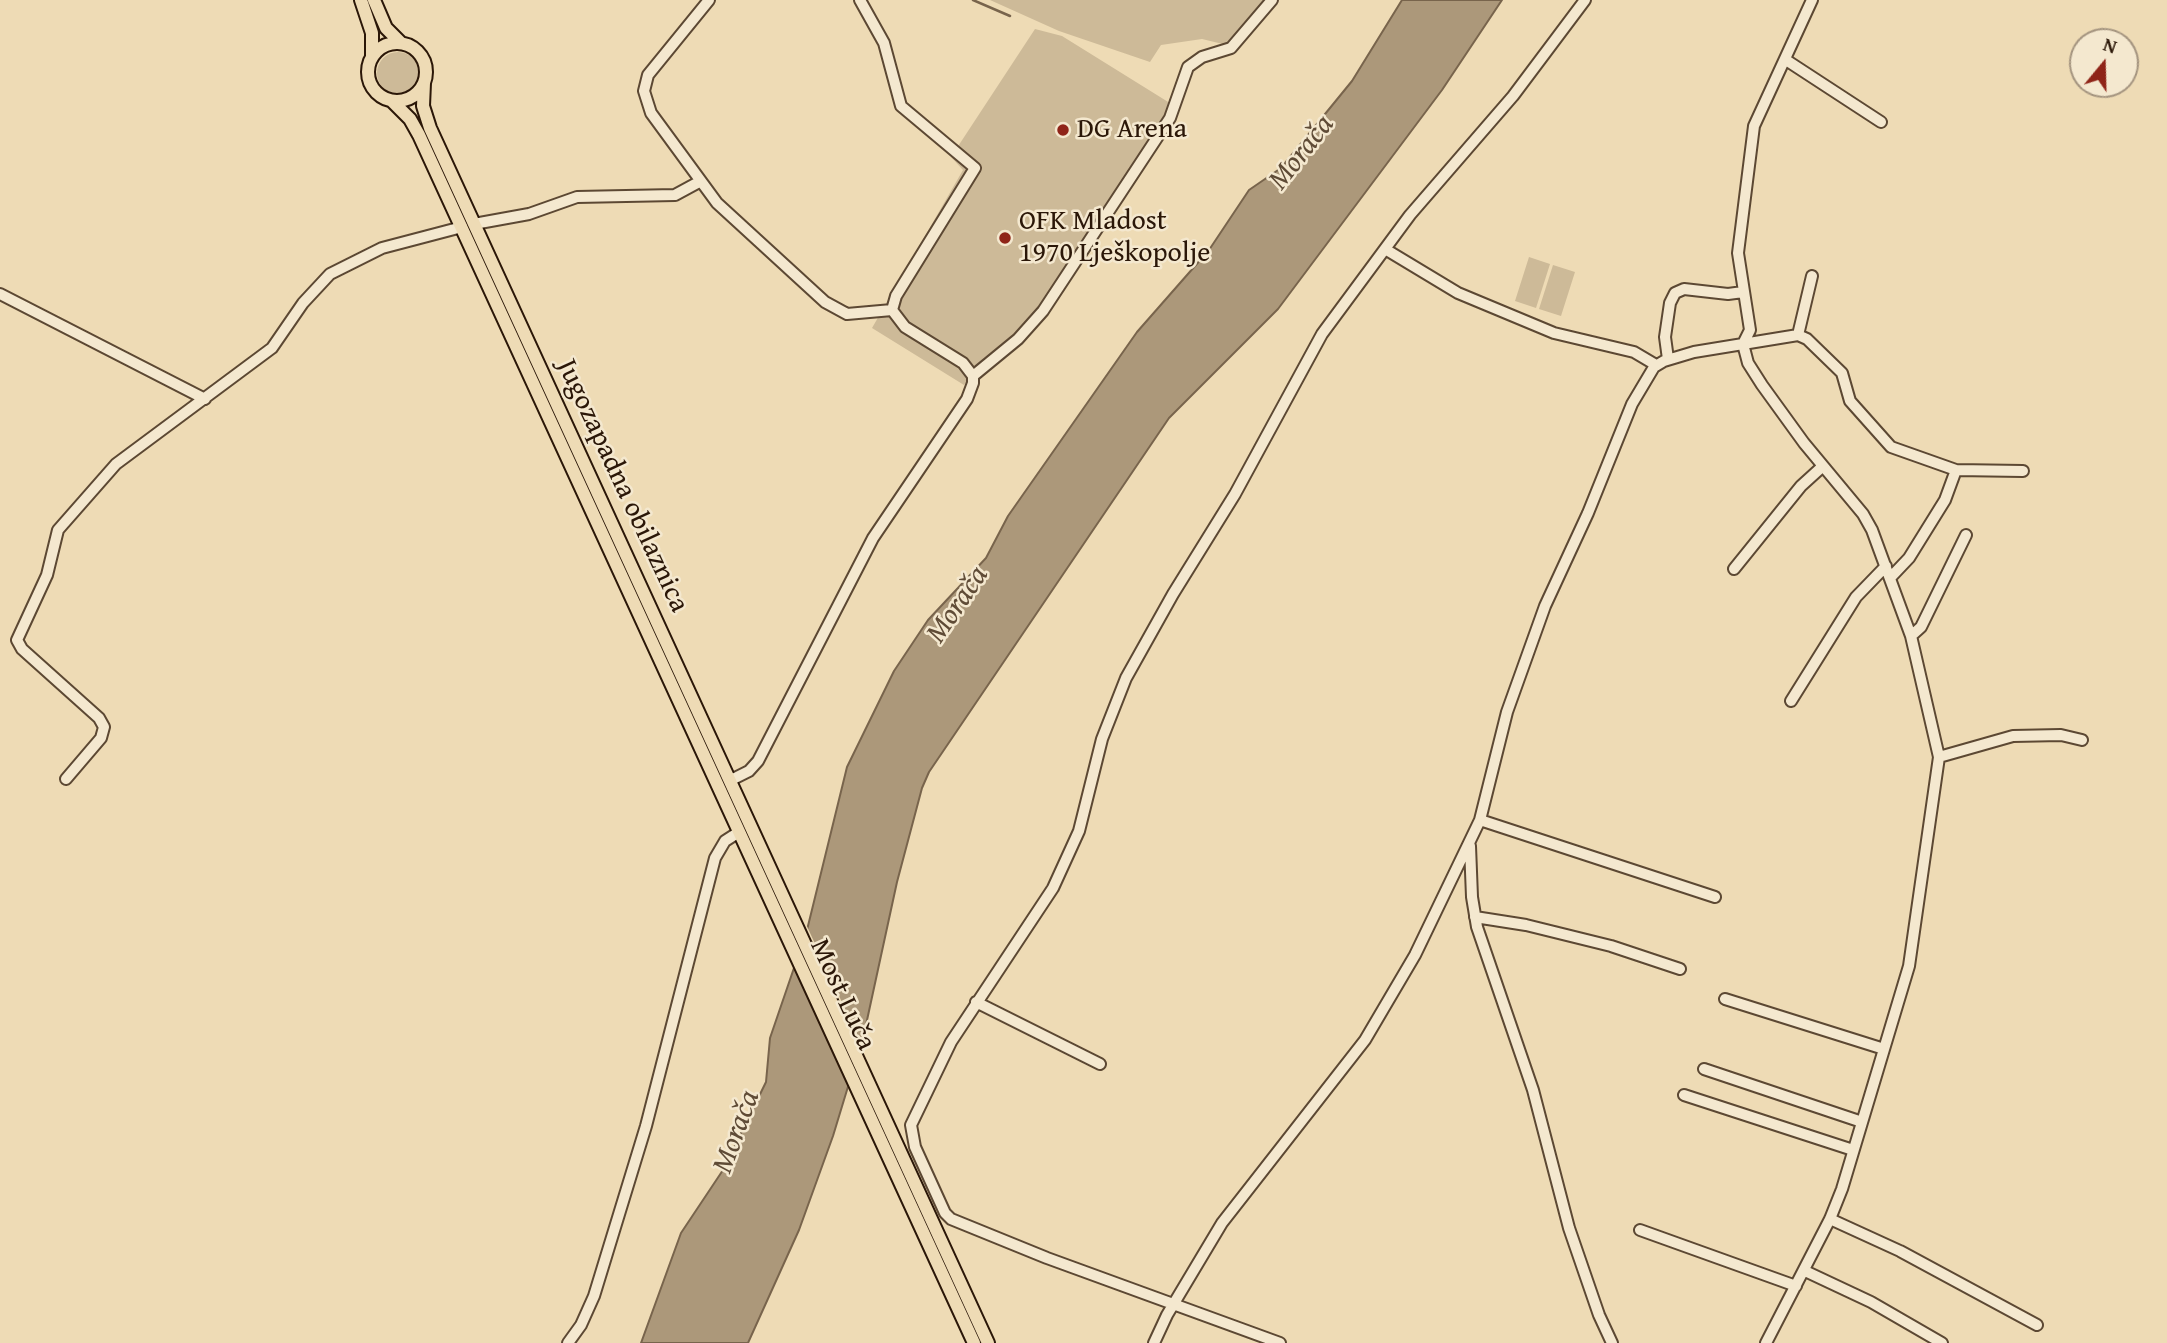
<!DOCTYPE html>
<html>
<head>
<meta charset="utf-8">
<style>
  body { margin:0 }
  #map { position:relative; width:2167px; height:1343px; overflow:hidden; background:#eedbb5; font-family:"Gentium Book Plus",serif }
  canvas { display:block }
  .north { position:absolute; left:2069px; top:28px; width:70px; height:70px; box-sizing:border-box; background:#f4e8cf; border:2px solid #a4947f; border-radius:50%; rotate:19deg; font-size:19px; font-weight:700; line-height:28px; text-align:center; color:#2b1708 }
  .north::after { content:''; display:block; margin:auto; width:24px; height:32px; background:#8f2418; clip-path:polygon(50% 0,100% 100%,50% 72%,0 100%) }
</style>
</head>
<body>
<div id="map">
<canvas width="2167" height="1343"></canvas>
<div class="north">N</div>
</div>
<script>
const ctx = document.querySelector('canvas').getContext('2d');
ctx.lineJoin = 'round';
function fill(path, color) { ctx.fillStyle = color; ctx.fill(path, 'evenodd'); }
const shape = rows => new Path2D(rows.map(r => 'M' + r).join(''));
function stroke(path, color, width, dash) { ctx.strokeStyle = color; ctx.lineWidth = width; ctx.lineCap = dash ? 'butt' : 'round'; ctx.setLineDash(dash || []); ctx.stroke(path); }
function drawText(font, color, halo, rows, align = 'center') {
  ctx.font = font + ' "Gentium Book Plus",serif'; ctx.lineWidth = 5; ctx.setLineDash([]); ctx.textBaseline = 'middle'; ctx.strokeStyle = halo; ctx.fillStyle = color; for (const [text, x, y, turn = 0] of rows) {
    ctx.save(); ctx.translate(x, y); ctx.rotate((+turn || 0) * Math.PI / 180); ctx.textAlign = isNaN(turn) ? turn : align; if (halo) ctx.strokeText(text, 0, 0); ctx.fillText(text, 0, 0); ctx.restore();
  }
}
fill(shape([
  [990,0,1271,0,1231,46,1202,39,1161,45,1150,62,1059,31],
  [1035,29,1062,36,1173,105,1042,307,964,385,872,328,963,170,951,157],
  '377 73a21 21 0 1 1 42 0a21 21 0 1 1-42 0Z',
  [1529,257,1550,264,1536,308,1515,301],
  [1553,265,1575,272,1561,316,1539,309]
]), '#cdba98');
const water = shape([
  [1402,0,1502,0,1442,90,1278,309,1169,418,929,772,922,788,897,882,864,1034,833,1136,799,1230,748,1343,641,1343,681,1233,723,1170,766,1082,770,1038,807,930,847,767,894,671,928,620,986,558,1008,516,1137,332,1209,250,1249,190,1281,168,1352,81,1402,0]
]);
fill(water, '#ac987a');
stroke(water, '#78644c', 2);
fill(shape([
  [805,922,863,1048,850,1091,792,964]
]), '#eedbb5');
stroke(shape([
  [973,0,1010,16]
]), '#78644c', 2.5);
const minor = shape([
  [709,0,648,75,644,91,651,113,717,203,825,302,847,314,892,310],
  [1786,60,1881,122],
  [474,224,529,214,577,197,675,195,699,182],
  [1385,249,1458,293,1554,333,1634,352,1656,365],
  [0,294,205,399],
  [1798,335,1812,276],
  [1743,344,1748,363,1762,385,1804,443,1863,514,1872,530,1911,636,1939,757,1909,966,1842,1189,1830,1219,1766,1343],
  [1743,344,1750,330,1738,253,1754,126,1812,0],
  [1668,359,1665,337,1670,303,1675,293,1684,289,1728,294,1743,292],
  [973,376,1018,339,1043,311,1170,118,1188,67,1202,57,1231,48,1272,0],
  [1734,569,1801,486,1823,466],
  [1890,578,1909,558,1945,500,1956,470],
  [1911,636,1921,627,1966,535],
  [1791,701,1856,597,1886,566],
  [1939,757,2013,736,2061,735,2082,740],
  [66,779,101,738,104,727,99,718,22,649,17,640,47,575,58,530,116,464,272,348,303,303,330,274,382,248,462,227],
  [731,780,749,771,758,761,873,538,967,399,973,383,973,376,963,363,905,327,892,310,896,296,975,168,901,106,884,43,860,0],
  [1480,820,1715,897],
  [1470,846,1472,897,1477,927,1533,1090,1569,1228,1599,1315,1612,1343],
  [1475,917,1526,925,1611,946,1680,969],
  [1725,999,1884,1049],
  [976,1002,1100,1064],
  [1704,1069,1862,1122],
  [1684,1095,1853,1150],
  [1830,1219,1900,1251,2037,1325],
  [1640,1230,1796,1286],
  [1805,1271,1871,1302,1942,1343],
  [568,1343,581,1325,594,1296,646,1126,715,858,725,841,739,832],
  [1154,1343,1167,1315,1222,1223,1365,1040,1415,955,1480,820,1507,712,1545,606,1588,513,1632,404,1654,367,1664,361,1694,352,1798,335,1807,339,1842,373,1850,401,1891,447,1956,470,2023,471],
  [1280,1343,1047,1258,951,1219,945,1213,915,1147,911,1125,951,1042,1053,888,1079,831,1102,739,1126,678,1173,594,1235,494,1322,334,1410,215,1513,96,1585,0]
]);
const major = shape([
  [361,0,372,33,372,57],
  [374,0,386,28,401,43],
  '368 72a29 29 0 1 1 58 0a29 29 0 1 1-58 0Z',
  [424,83,423,106,430,128,988,1343],
  [392,101,410,119,419,135,974,1343]
]);
stroke(minor, '#5c4833', 14);
stroke(major, '#2b1708', 16);
stroke(minor, '#f4e8cf', 10);
stroke(major, '#eedbb5', 12);
for (const [x, y, r, color] of [
  [1063,130,7,"#8f2418"],
  [1005,238,7,"#8f2418"]
]) { const dot = new Path2D(); dot.arc(x, y, r, 0, 2 * Math.PI); ctx.fillStyle = color; ctx.fill(dot); stroke(dot, '#f4e8cf', 2.5); }
drawText('28px', '#2b1708', '#f4e8cf', [
  ["DG Arena",1077,130],
  ["OFK Mladost",1019,222],
  ["1970 Lješkopolje",1019,254]
], 'left');
drawText('28px', '#2b1708', '#f4e8cf', [
  ["Jugozapadna obilaznica",622,486,65],
  ["Most Luča",842,995,65]
]);
drawText('italic 30px', '#5f4b36', '#f4e8cf', [
  ["Morača",1302,153,-52],
  ["Morača",958,605,-56],
  ["Morača",737,1132,-70]
]);
</script>
</body>
</html>
